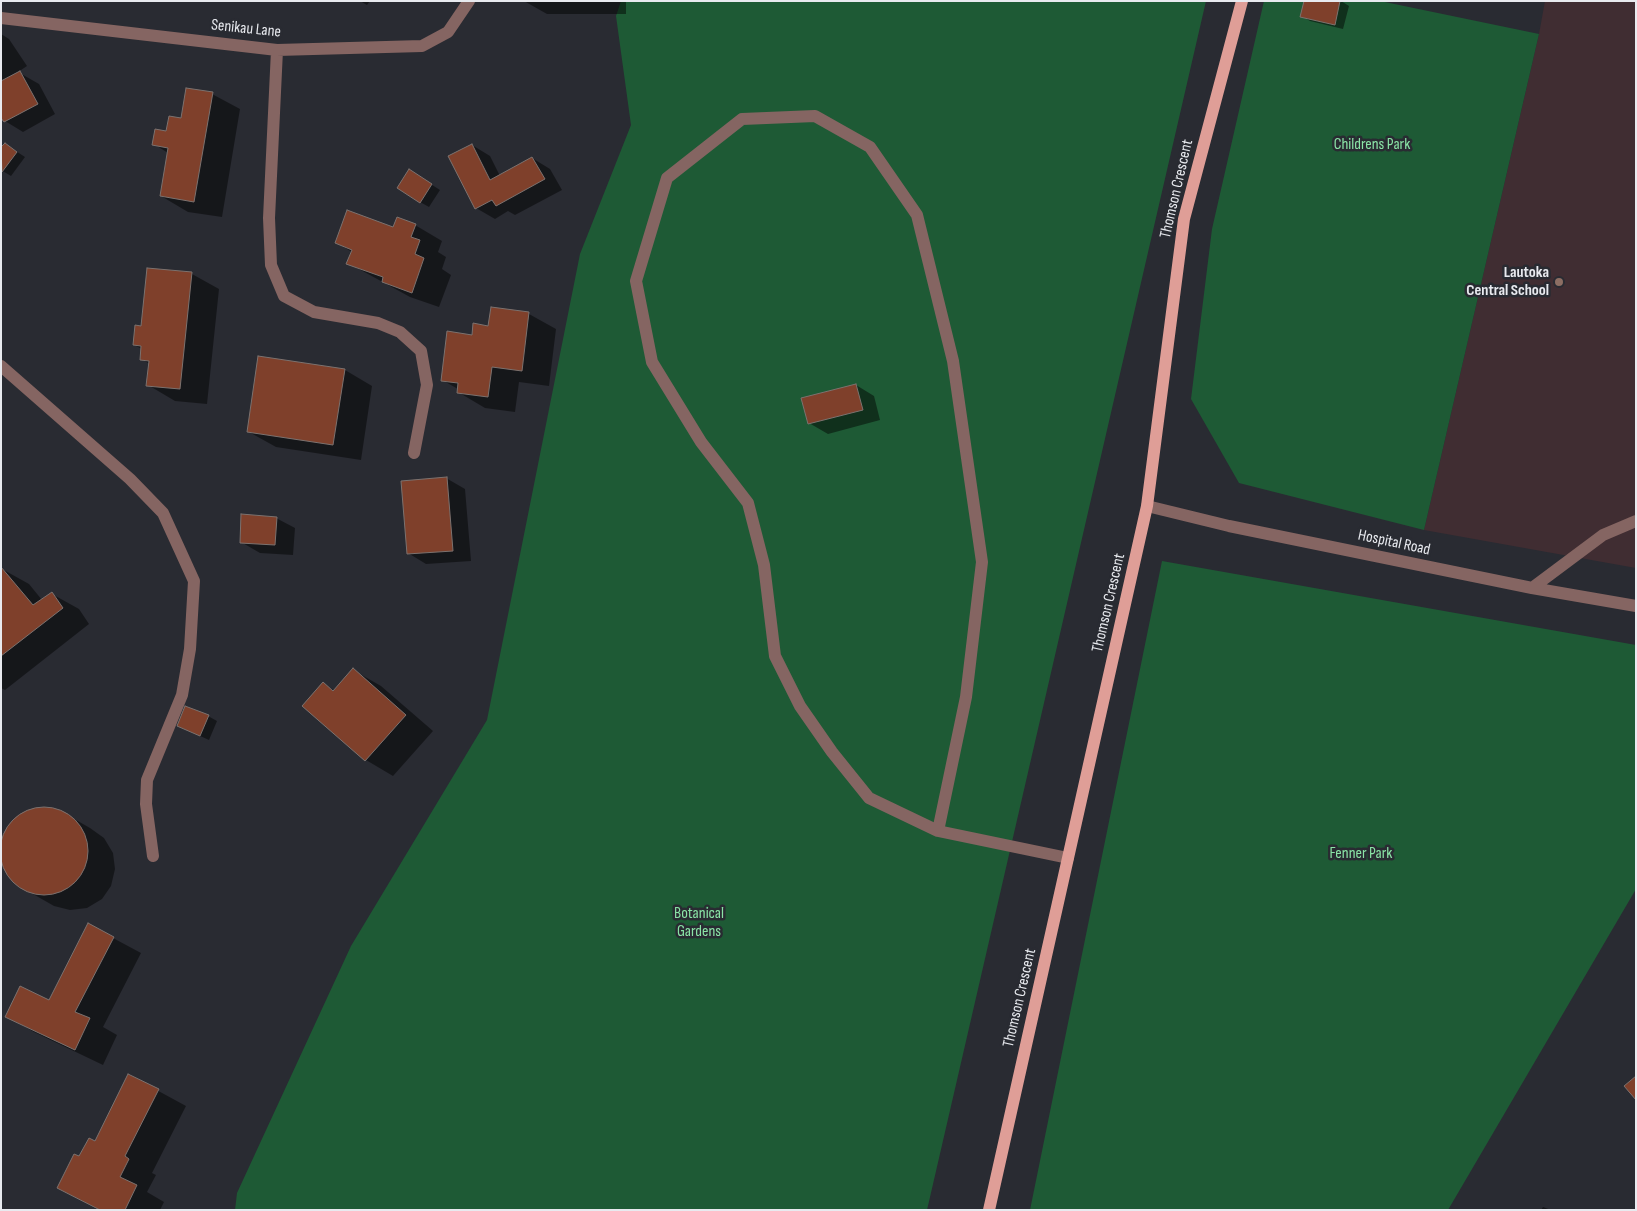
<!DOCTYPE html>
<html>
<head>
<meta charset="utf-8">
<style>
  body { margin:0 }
  #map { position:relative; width:1637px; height:1211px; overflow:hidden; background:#292b32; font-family:"Sofia Sans Condensed",sans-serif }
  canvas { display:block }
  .frame { position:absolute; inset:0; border:2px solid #e8eaef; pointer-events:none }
</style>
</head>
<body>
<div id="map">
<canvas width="1637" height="1211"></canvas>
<div class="frame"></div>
</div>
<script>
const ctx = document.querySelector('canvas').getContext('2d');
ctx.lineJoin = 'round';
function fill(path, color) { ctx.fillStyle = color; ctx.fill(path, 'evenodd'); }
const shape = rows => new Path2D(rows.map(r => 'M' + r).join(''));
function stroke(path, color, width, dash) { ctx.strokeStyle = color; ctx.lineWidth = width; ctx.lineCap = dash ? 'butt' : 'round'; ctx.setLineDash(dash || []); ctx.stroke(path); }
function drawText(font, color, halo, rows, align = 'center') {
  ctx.font = font + ' "Sofia Sans Condensed",sans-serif'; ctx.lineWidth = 5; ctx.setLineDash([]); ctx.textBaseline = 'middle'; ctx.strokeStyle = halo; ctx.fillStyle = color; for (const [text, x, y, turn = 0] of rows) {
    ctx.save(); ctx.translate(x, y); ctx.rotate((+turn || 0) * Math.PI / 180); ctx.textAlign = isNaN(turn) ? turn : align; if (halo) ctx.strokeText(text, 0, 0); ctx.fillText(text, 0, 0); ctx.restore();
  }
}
fill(shape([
  [1545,1,1636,1,1636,568,1424,530,1539,34]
]), '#402d32');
fill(shape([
  [621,1,1206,1,927,1210,235,1210,237,1193,351,946,487,720,580,254,631,125,616,16],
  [1264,1,1380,1,1539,34,1424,530,1239,483,1191,399,1212,229],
  [1162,561,1636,645,1636,889,1448,1210,1030,1210]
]), '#1e5a35');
fill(shape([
  [360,1,370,1,367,5],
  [524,1,626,1,626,14,547,14],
  [1305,1,1341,1,1349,6,1343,29,1310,21,1302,16],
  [1,34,9,39,27,66,18,72,39,84,55,114,23,132,5,121,1,115],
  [212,94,240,109,222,217,188,212,161,196,168,153,154,144],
  [5,144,25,157,11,176,1,170,1,149],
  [472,145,490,156,500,176,532,158,550,169,562,190,515,215,508,211,495,219,476,208],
  [418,176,440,190,429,207,420,202],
  [415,225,442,241,438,252,446,257,442,269,451,275,439,307,410,297,348,263,352,252,337,243,394,229],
  [192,274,219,289,207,404,175,401,148,385,150,364,141,359,142,349,134,345,142,327],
  [492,308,529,314,556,329,549,386,519,382,515,412,485,408,458,392,458,389,442,380,473,336,489,327],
  [345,370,372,386,361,460,276,447,249,432],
  [856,385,874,396,880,420,828,434,809,423],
  [446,478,465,489,471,561,426,564,408,553],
  [276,518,295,528,293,555,260,553,241,542],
  [2,569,29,584,42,600,52,594,79,609,89,624,5,690,1,688],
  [353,670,381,686,433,731,393,776,366,760,323,684,335,691],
  [208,716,217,721,209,740,178,726],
  [46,808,62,812,90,828,104,838,113,853,115,869,111,886,102,899,87,908,70,910,54,906,26,890,12,880,4,865,1,847,5,832,15,819,29,811],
  [113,938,141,953,103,1027,117,1035,103,1065,34,1032,7,1016,49,1001],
  [129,1075,186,1106,152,1173,156,1175,147,1192,164,1202,160,1210,98,1210,58,1188,80,1158,95,1143],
  [1543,1207,1551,1210,1541,1210]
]), '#0007');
const building = shape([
  [1304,1,1340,1,1335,25,1300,17,1304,1],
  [20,71,38,104,4,122,1,118,1,81,20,71],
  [186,88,213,92,194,202,160,196,168,148,152,145,155,129,166,131,169,116,181,118,186,88],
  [5,143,17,152,2,172,1,147,5,143],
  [472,144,490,180,532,157,545,179,496,206,492,200,475,209,448,156,472,144],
  [409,169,432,184,420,203,397,188,409,169],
  [347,210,393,227,397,217,416,224,411,237,420,240,415,254,424,258,412,293,382,282,383,277,346,264,352,250,335,243,347,210],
  [147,268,192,272,180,389,146,386,149,361,140,360,141,346,133,345,135,325,141,326,147,268],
  [491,307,529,312,522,371,492,367,488,397,457,393,458,383,441,381,447,331,472,335,473,323,488,326,491,307],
  [258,356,345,369,333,445,247,432,258,356],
  [856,384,863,410,808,424,801,398,856,384],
  [447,477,453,551,407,554,401,481,447,477],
  [241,514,277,517,275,545,240,543,241,514],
  [1,567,33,605,52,592,63,608,1,656,1,567],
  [353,668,406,715,365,761,302,706,323,682,333,691,353,668],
  [185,706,209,715,200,736,177,726,185,706],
  '0 851a44 44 0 1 1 88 0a44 44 0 1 1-88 0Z',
  [88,923,114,937,75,1012,90,1018,75,1050,5,1017,20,986,49,1000,88,923],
  [128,1074,159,1089,125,1156,129,1159,120,1177,137,1185,125,1210,100,1210,57,1188,74,1154,79,1156,89,1138,95,1141,128,1074],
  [1636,1076,1636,1100,1624,1086,1636,1076]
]);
fill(building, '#7f402b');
stroke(building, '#7c726f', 1);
stroke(shape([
  [1,18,277,50,422,46,448,32,469,1],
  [277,50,269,218,271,265,284,296,314,312,378,323,400,332,421,351,427,385,414,453],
  [1,366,130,479,163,513,194,581,190,649,182,695,147,780,146,804,153,856],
  [1147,506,1229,526,1532,588,1636,606],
  [1532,588,1603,535,1636,521],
  [938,831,966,697,982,562,953,361,917,215,870,147,815,116,742,119,667,178,636,281,652,362,701,442,748,503,764,565,775,656,800,706,832,752,869,798,938,831,1068,858]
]), '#856562', 12);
stroke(shape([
  [989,1210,1147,506,1184,219,1242,1]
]), '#df9e97', 12);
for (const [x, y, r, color] of [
  [1559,282,5,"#8d6e63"]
]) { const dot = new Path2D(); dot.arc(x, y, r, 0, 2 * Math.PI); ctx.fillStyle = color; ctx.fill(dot); stroke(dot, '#292b32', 2); }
drawText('16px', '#e8eaef', '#292b32', [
  ["Senikau Lane",246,29,6],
  ["Thomson Crescent",1177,189,-77],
  ["Hospital Road",1394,543,12],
  ["Thomson Crescent",1109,603,-77],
  ["Thomson Crescent",1020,998,-77]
]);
drawText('16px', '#8ae4a6', '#292b32', [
  ["Childrens Park",1372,145],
  ["Fenner Park",1361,854],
  ["Botanical",699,914],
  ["Gardens",699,932]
]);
drawText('bold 16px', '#e8eaef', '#292b32', [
  ["Lautoka",1549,273],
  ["Central School",1549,291]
], 'right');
</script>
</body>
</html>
